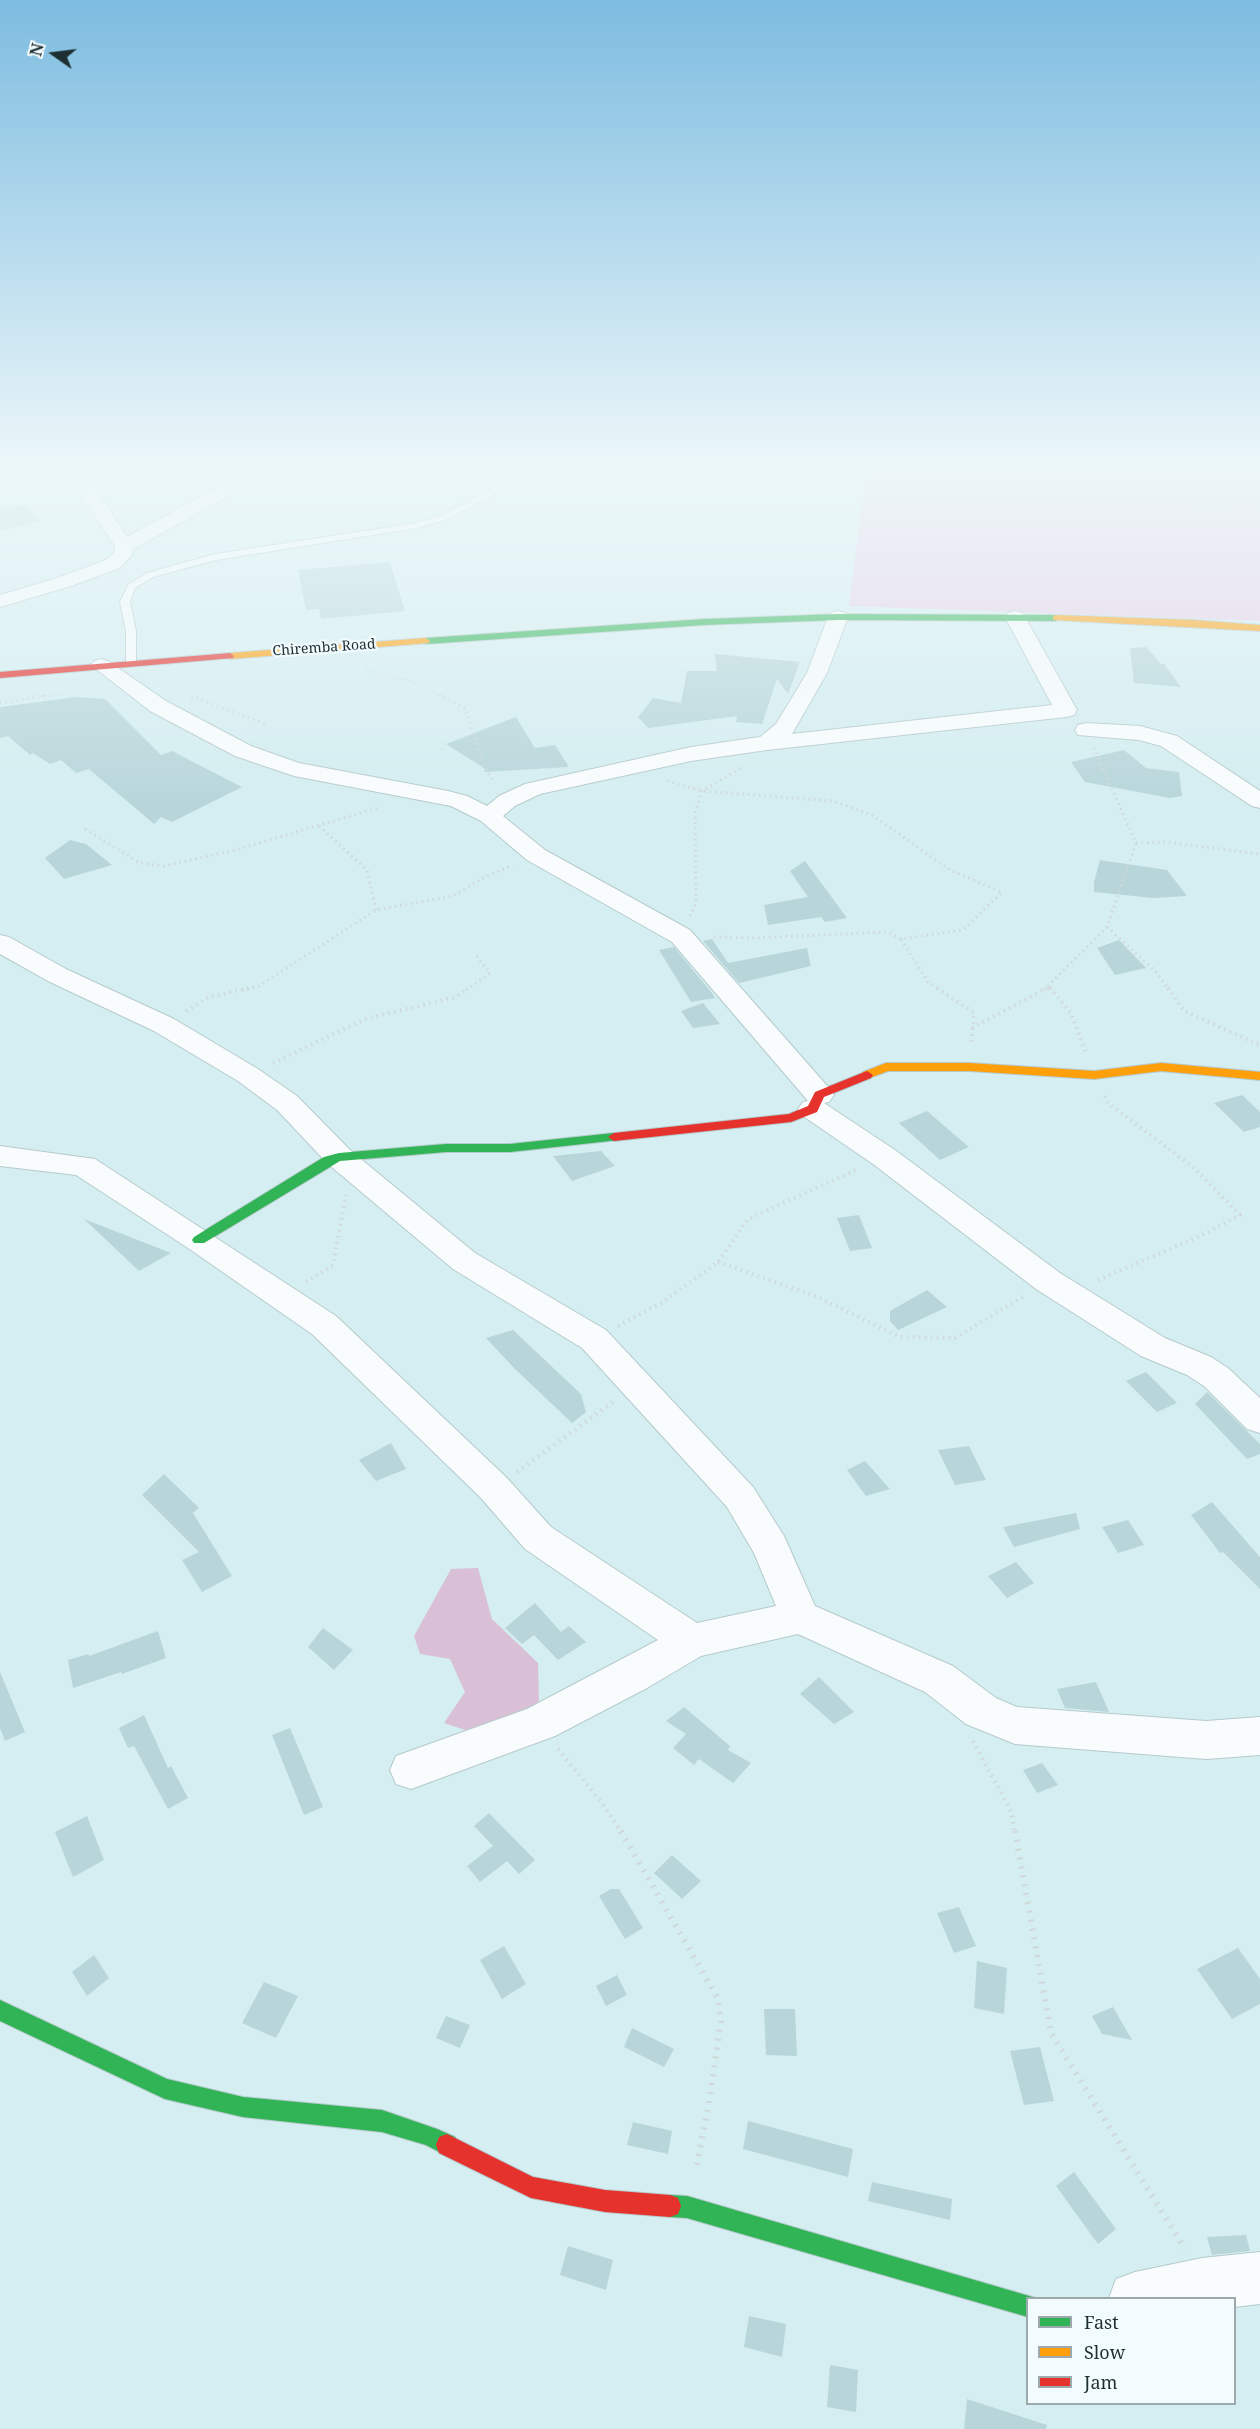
<!DOCTYPE html>
<html>
<head>
<meta charset="utf-8">
<style>
  body { margin:0 }
  #map { position:relative; width:1260px; height:2429px; overflow:hidden; background:#d5eef1; font-family:"Noto Serif",serif }
  canvas { display:block }
  .legend { position:absolute; left:1026px; top:2297px; width:210px; height:108px; box-sizing:border-box; background:#f2fbfd; border:2px solid #9da9ac; margin:0; padding:8px 10px; list-style:none; font-size:18px; color:#1d2f32 }
  .legend li { display:flex; align-items:center; gap:12px; height:30px }
  .legend b { width:30px; border:2px solid #9da9ac }
  .north { position:absolute; left:24px; top:24px; width:60px; height:60px; -webkit-text-stroke:4px #f2fbfd; paint-order:stroke; rotate:284deg; font-size:16px; font-weight:700; line-height:24px; text-align:center; color:#1d2f32 }
  .north::after { content:''; display:block; margin:auto; width:21px; height:27px; background:#1d2f32; clip-path:polygon(50% 0,100% 100%,50% 72%,0 100%) }
</style>
</head>
<body>
<div id="map">
<canvas width="1260" height="2429"></canvas>
<ul class="legend">
<li><b style="height:8px;background:#30b455"></b>Fast</li>
<li><b style="height:8px;background:#ff9f0a"></b>Slow</li>
<li><b style="height:8px;background:#e5322d"></b>Jam</li>
</ul>
<div class="north">N</div>
</div>
<script>
const ctx = document.querySelector('canvas').getContext('2d');
ctx.lineJoin = 'round';
function fill(path, color) { ctx.fillStyle = color; ctx.fill(path, 'evenodd'); }
const shape = rows => new Path2D(rows.map(r => 'M' + r).join(''));
function stroke(path, color, width, dash) { ctx.strokeStyle = color; ctx.lineWidth = width; ctx.lineCap = dash ? 'butt' : 'round'; ctx.setLineDash(dash || []); ctx.stroke(path); }
function drawText(font, color, halo, rows, align = 'center') {
  ctx.font = font + ' "Noto Serif",serif'; ctx.lineWidth = 4.5; ctx.setLineDash([]); ctx.textBaseline = 'middle'; ctx.strokeStyle = halo; ctx.fillStyle = color; for (const [text, x, y, turn = 0] of rows) {
    ctx.save(); ctx.translate(x, y); ctx.rotate((+turn || 0) * Math.PI / 180); ctx.textAlign = isNaN(turn) ? turn : align; if (halo) ctx.strokeText(text, 0, 0); ctx.fillText(text, 0, 0); ctx.restore();
  }
}
fill(shape([
  [867,464,1260,464,1260,621,849,606]
]), '#e8d0e5');
fill(shape([
  [478,1568,492,1619,538,1663,539,1701,487,1737,444,1723,465,1692,450,1659,420,1654,414,1636,451,1569]
]), '#d9c0d6');
fill(shape([
  [25,505,41,522,0,531,0,509],
  [390,562,405,611,321,619,319,609,306,610,298,570],
  [1146,647,1161,664,1164,664,1181,687,1134,683,1130,648],
  [715,654,800,662,788,694,777,679,762,724,736,722,737,716,648,728,638,717,653,698,681,703,687,671,717,671],
  [76,697,105,699,161,755,172,751,242,787,172,822,161,817,154,824,89,769,76,773,61,760,50,764,33,753,30,755,8,736,0,738,0,707],
  [516,717,535,748,555,745,569,767,485,772,484,768,446,744],
  [1124,750,1146,768,1179,772,1182,796,1170,798,1085,782,1071,762],
  [70,840,86,844,112,865,64,879,45,858],
  [1100,860,1167,870,1187,896,1153,898,1094,892,1094,882],
  [805,861,847,918,825,922,821,917,768,925,764,905,808,897,790,871],
  [712,939,728,963,807,948,811,966,739,983,703,941],
  [1119,940,1146,968,1115,975,1097,948],
  [674,947,712,993,715,998,691,1002,659,950],
  [703,1003,720,1024,693,1028,681,1011],
  [1242,1095,1260,1112,1260,1127,1244,1132,1214,1103],
  [927,1111,969,1147,940,1160,899,1123],
  [601,1151,615,1166,572,1181,553,1156],
  [859,1215,872,1248,850,1251,837,1218],
  [84,1219,171,1253,139,1271],
  [927,1290,947,1307,898,1330,890,1321,890,1311],
  [513,1330,581,1394,586,1412,572,1423,514,1368,486,1338],
  [1146,1372,1177,1403,1157,1412,1126,1381],
  [1207,1392,1260,1444,1260,1454,1247,1459,1195,1404],
  [391,1443,406,1469,376,1481,359,1460],
  [969,1446,986,1480,955,1485,938,1450],
  [865,1461,890,1489,866,1496,847,1470],
  [164,1474,199,1508,193,1513,232,1576,202,1592,182,1560,199,1552,142,1495],
  [1212,1502,1260,1557,1260,1589,1223,1552,1220,1553,1191,1515],
  [1076,1513,1080,1529,1014,1547,1003,1527],
  [1128,1520,1144,1545,1118,1553,1102,1527],
  [1016,1562,1034,1583,1007,1598,988,1576],
  [535,1603,561,1632,569,1626,586,1642,558,1660,534,1635,522,1644,505,1628],
  [323,1628,353,1650,334,1670,308,1647],
  [158,1631,166,1658,122,1674,121,1672,73,1688,68,1660,89,1654,89,1656],
  [0,1672,25,1732,5,1741,0,1728],
  [819,1677,854,1712,834,1724,800,1694],
  [1096,1682,1109,1712,1065,1708,1057,1689],
  [684,1707,730,1746,728,1750,751,1763,733,1783,699,1759,694,1765,673,1748,686,1734,666,1721],
  [144,1715,168,1768,171,1766,188,1798,168,1809,134,1746,128,1748,119,1728],
  [290,1728,323,1807,304,1815,272,1735],
  [1042,1763,1058,1785,1037,1793,1023,1770],
  [489,1813,535,1860,519,1874,507,1861,480,1882,467,1866,493,1846,474,1826],
  [87,1816,104,1860,73,1877,55,1832],
  [672,1855,701,1881,682,1899,654,1873],
  [611,1889,619,1889,643,1928,625,1939,599,1896],
  [959,1907,976,1946,954,1953,937,1913],
  [504,1946,526,1984,502,1999,480,1960],
  [1238,1948,1260,1979,1260,2004,1232,2019,1197,1969],
  [94,1955,109,1978,87,1996,72,1972],
  [977,1961,1007,1968,1004,2014,974,2008],
  [617,1975,627,1995,606,2006,596,1986],
  [264,1982,298,1996,276,2038,242,2023],
  [1113,2007,1132,2040,1102,2034,1092,2016],
  [764,2009,795,2009,797,2056,766,2055],
  [446,2016,470,2025,460,2048,436,2038],
  [632,2028,674,2049,664,2067,624,2047],
  [1040,2047,1054,2101,1024,2105,1010,2051],
  [748,2121,853,2149,848,2177,743,2149],
  [633,2122,672,2131,668,2154,627,2145],
  [1074,2172,1116,2229,1098,2244,1056,2186],
  [872,2182,952,2199,950,2220,868,2201],
  [1246,2235,1250,2251,1212,2255,1207,2237],
  [568,2246,613,2260,606,2290,560,2275],
  [749,2316,786,2324,782,2357,744,2347],
  [830,2365,858,2370,856,2412,827,2407],
  [967,2399,1047,2425,1046,2429,964,2429]
]), '#b8d6da');
const lane = shape([
  [515,478,522,480,446,520,417,528,216,560,153,577,135,588,130,602,136,631,136,662,131,665,126,662,126,631,120,602,128,585,147,573,215,554,416,523,440,516,515,478]
]);
const street = shape([
  [66,464,82,464,100,496,127,537,261,464,281,464,279,468,133,549,132,555,120,568,71,586,0,607,0,595,57,578,106,560,114,553,115,546,82,496,66,464],
  [838,611,845,613,848,617,827,673,792,734,1052,705,1005,617,1008,613,1015,611,1022,613,1025,617,1077,710,1074,715,1066,717,767,750,691,761,540,794,515,806,503,816,545,850,690,930,829,1088,834,1095,829,1102,824,1103,895,1150,1060,1273,1165,1338,1211,1357,1228,1368,1260,1398,1260,1433,1247,1429,1204,1386,1187,1375,1141,1356,1036,1289,873,1164,803,1116,798,1109,803,1102,808,1101,672,942,527,860,481,821,451,806,294,776,235,756,150,711,91,665,94,661,101,659,108,661,166,701,251,746,299,763,448,791,467,796,487,806,499,796,525,784,691,747,760,737,776,724,807,673,828,617,831,613,838,611],
  [1086,723,1140,726,1177,736,1260,791,1260,808,1252,806,1161,746,1139,740,1078,735,1075,730,1078,725,1086,723],
  [0,935,9,937,66,969,174,1019,258,1069,297,1096,350,1150,475,1253,606,1330,753,1487,784,1536,815,1606,953,1666,996,1698,1017,1707,1206,1721,1260,1717,1260,1755,1206,1759,1015,1744,966,1724,925,1692,798,1634,701,1656,647,1688,555,1736,411,1789,396,1784,390,1770,396,1756,527,1709,658,1640,525,1549,481,1498,312,1334,188,1248,76,1175,0,1166,0,1146,95,1159,336,1316,507,1478,551,1527,697,1623,776,1606,754,1553,727,1507,582,1348,453,1269,328,1164,277,1110,238,1081,154,1031,48,981,0,954,0,935],
  [1260,2252,1260,2304,1234,2307,1234,2298,1109,2298,1116,2279,1135,2272,1202,2258,1260,2252]
]);
const fast = shape([
  [838,614,1056,615,1060,618,1056,621,838,620,704,625,426,644,422,641,426,638,704,619,838,614],
  [614,1133,620,1137,619,1140,510,1152,446,1152,340,1161,204,1243,194,1243,192,1240,194,1237,324,1157,339,1153,446,1144,510,1144,614,1133],
  [0,2000,167,2079,243,2097,382,2110,437,2129,455,2137,458,2145,455,2153,447,2156,426,2145,382,2132,243,2117,165,2099,0,2021,0,2000],
  [670,2195,687,2196,1036,2298,1028,2298,1028,2317,687,2218,670,2217,662,2214,659,2206,662,2198,670,2195]
]);
const slow = shape([
  [1056,615,1194,620,1260,625,1260,631,1053,620,1053,616,1056,615],
  [426,638,430,641,429,643,230,659,226,656,230,653,426,638],
  [886,1063,969,1063,1094,1071,1161,1063,1260,1072,1260,1080,1161,1071,1094,1079,969,1071,888,1071,867,1079,861,1075,863,1072,886,1063]
]);
const jam = shape([
  [230,653,234,656,233,658,0,678,0,672,230,653],
  [867,1071,873,1075,871,1078,824,1097,817,1112,791,1122,614,1141,608,1137,614,1133,789,1114,808,1106,815,1092,867,1071],
  [447,2134,533,2177,605,2190,670,2195,678,2198,681,2206,678,2214,670,2217,605,2212,531,2198,439,2153,436,2145,439,2137,447,2134]
]);
stroke(lane, '#b6cacd', 2);
stroke(street, '#b6cacd', 2);
stroke(fast, '#b6cacd', 2);
stroke(slow, '#b6cacd', 2);
stroke(jam, '#b6cacd', 2);
stroke(shape([
  [659,464,682,477],
  [890,485,1114,496,1260,515],
  [366,664,368,671,413,682,442,696],
  [41,696,61,693]
]), '#d0d8d9', 2, [1, 3]);
stroke(shape([
  [439,695,465,708,483,764,495,783],
  [191,699,197,698,265,724],
  [0,703,50,695],
  [667,781,702,791,833,801,872,815,950,870,1002,892,963,930,901,939,928,982,940,990],
  [319,826,367,870,376,910],
  [85,829,140,863,164,866,235,850,381,807],
  [1136,843,1167,842,1260,854],
  [690,916,696,903,695,813,702,791,741,768],
  [1107,927,1155,971,1169,990],
  [714,937,750,938,888,932,901,939],
  [1049,987,1051,990],
  [242,990,259,986,376,910,453,896,483,878,513,865],
  [466,990,490,973,475,954],
  [1044,990,1107,927,1136,843,1094,748]
]), '#d0d8d9', 3, [1.5, 4]);
stroke(shape([
  [937,988,974,1013,971,1046],
  [1050,988,1071,1013,1086,1053],
  [1168,988,1184,1011,1260,1045],
  [186,1011,209,997,249,988],
  [972,1028,1047,988],
  [273,1063,365,1019,456,997,468,988],
  [718,1262,818,1297,900,1337,955,1338,1024,1296],
  [1098,1280,1200,1236,1240,1215,1194,1168,1108,1103,1105,1096],
  [306,1282,333,1265,346,1195],
  [618,1326,661,1303,718,1262,748,1219,858,1169]
]), '#d0d8d9', 4, [1.5, 4.5]);
stroke(shape([
  [517,1472,613,1402],
  [973,1741,1011,1811,1015,1833],
  [558,1749,601,1802,622,1833]
]), '#d0d8d9', 4.5, [1.5, 5]);
stroke(shape([
  [621,1831,718,1999,721,2021,709,2103,696,2169],
  [1015,1831,1051,2033,1185,2249]
]), '#d0d8d9', 6, [2, 7]);
fill(lane, '#f9fcfd');
fill(street, '#f9fcfd');
fill(fast, '#30b455');
fill(slow, '#ff9f0a');
fill(jam, '#e5322d');
const sky = ctx.createLinearGradient(0, 0, 0, 804);
sky.addColorStop(0, '#7dbce0');
sky.addColorStop(0.58, '#ecf7f9');
sky.addColorStop(1, '#ecf7f900');
ctx.fillStyle = sky;
ctx.fillRect(0, 0, 1260, 804);
drawText('14px', '#1d2f32', '#f2fbfd', [
  ["Chiremba Road",324,648,-4]
]);
</script>
</body>
</html>
